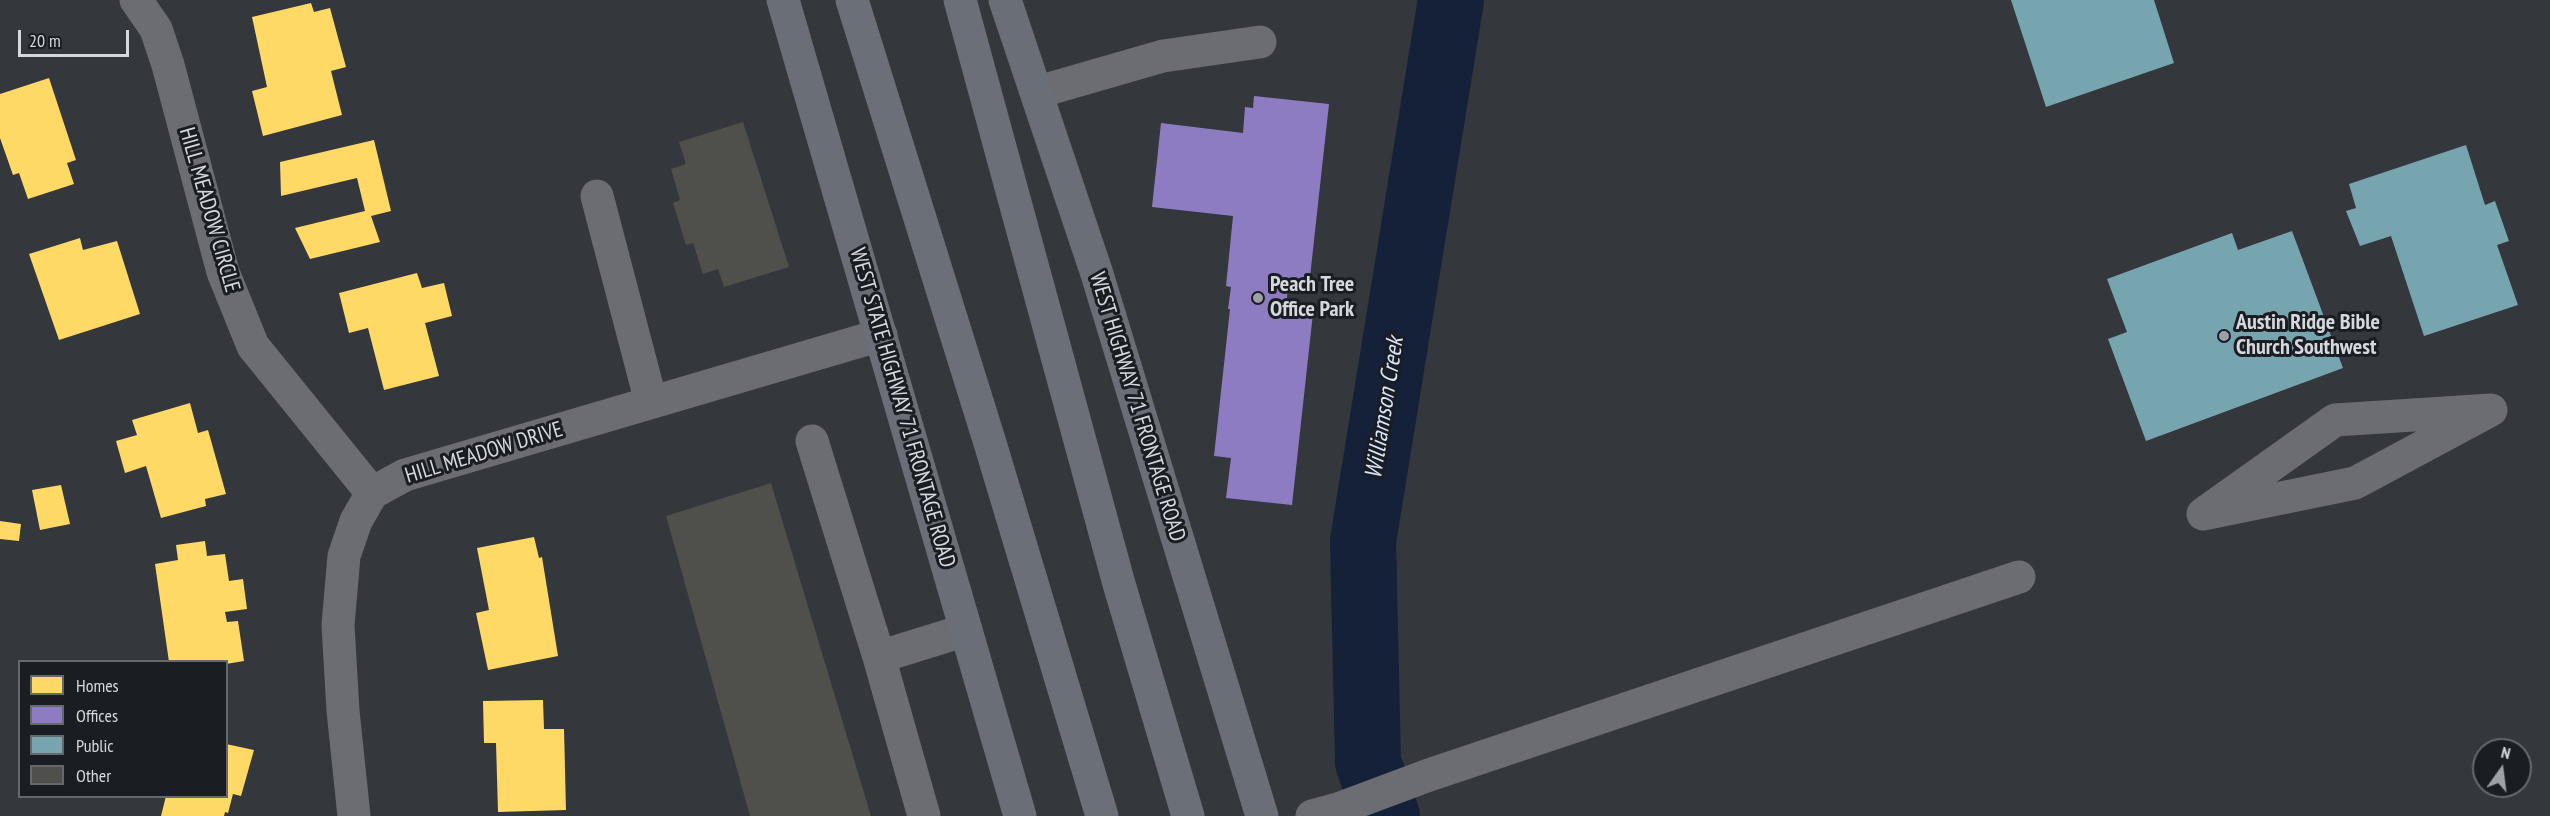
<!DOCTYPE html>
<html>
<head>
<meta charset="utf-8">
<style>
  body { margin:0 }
  #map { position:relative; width:2550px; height:816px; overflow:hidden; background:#34373c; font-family:"PT Sans Narrow",sans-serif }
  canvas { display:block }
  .legend { position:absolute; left:18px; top:660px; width:210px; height:138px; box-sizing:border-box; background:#1a1d21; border:2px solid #65686d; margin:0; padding:8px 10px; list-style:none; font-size:18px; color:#d5d9df }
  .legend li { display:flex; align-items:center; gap:12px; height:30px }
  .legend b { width:30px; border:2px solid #65686d }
  .north { position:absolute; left:2472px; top:738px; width:60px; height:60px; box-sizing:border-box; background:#1a1d21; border:2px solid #65686d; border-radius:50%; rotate:14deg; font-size:16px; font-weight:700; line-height:24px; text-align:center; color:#d5d9df }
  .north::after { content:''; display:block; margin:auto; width:21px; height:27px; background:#9da0a6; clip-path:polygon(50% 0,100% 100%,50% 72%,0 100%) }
  .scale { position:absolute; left:18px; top:30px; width:111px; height:27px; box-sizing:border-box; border:3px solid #d5d9df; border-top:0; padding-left:8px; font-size:18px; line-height:21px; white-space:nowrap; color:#d5d9df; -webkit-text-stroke:4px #1a1d21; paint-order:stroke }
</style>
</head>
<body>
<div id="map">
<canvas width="2550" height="816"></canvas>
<ul class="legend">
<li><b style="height:16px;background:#ffd966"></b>Homes</li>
<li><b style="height:16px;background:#8e7cc3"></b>Offices</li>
<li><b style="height:16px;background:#76a5af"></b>Public</li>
<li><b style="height:16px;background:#4f4f4b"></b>Other</li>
</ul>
<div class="north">N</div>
<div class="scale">20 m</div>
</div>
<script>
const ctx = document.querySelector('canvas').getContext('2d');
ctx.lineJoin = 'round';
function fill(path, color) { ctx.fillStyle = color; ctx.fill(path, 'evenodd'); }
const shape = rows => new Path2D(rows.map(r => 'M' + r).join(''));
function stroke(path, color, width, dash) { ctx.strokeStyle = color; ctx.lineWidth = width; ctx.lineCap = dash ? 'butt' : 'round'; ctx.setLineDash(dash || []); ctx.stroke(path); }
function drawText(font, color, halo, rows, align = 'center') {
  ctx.font = font + ' "PT Sans Narrow",sans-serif'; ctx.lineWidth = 6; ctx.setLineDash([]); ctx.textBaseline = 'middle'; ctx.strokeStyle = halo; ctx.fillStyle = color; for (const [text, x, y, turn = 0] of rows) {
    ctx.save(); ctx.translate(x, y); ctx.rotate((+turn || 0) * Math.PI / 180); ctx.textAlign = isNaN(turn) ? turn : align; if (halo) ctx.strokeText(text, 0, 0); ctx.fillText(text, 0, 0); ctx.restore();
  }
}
fill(shape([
  [311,3,314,12,330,8,346,67,331,71,342,115,263,136,252,91,267,87,252,17],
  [49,78,76,160,67,163,74,184,28,199,19,173,13,175,0,138,0,94],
  [374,140,391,211,371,216,380,242,310,259,295,228,365,211,357,178,281,196,280,162],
  [80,238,83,250,117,241,140,314,59,340,29,254],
  [417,273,422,288,444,283,452,316,425,323,439,376,384,390,368,328,349,333,339,293],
  [190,403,198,433,208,430,226,494,205,499,206,506,161,518,146,466,125,473,116,441,137,435,132,420],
  [61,485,70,524,40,530,32,490],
  [0,521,21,524,19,541,0,539],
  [534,537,539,558,542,557,558,656,488,670,476,613,489,610,477,548],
  [205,541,207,556,225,554,229,581,243,579,247,609,225,612,227,622,238,621,244,661,226,664,226,662,169,662,155,564,178,560,176,545],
  [543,700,544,729,564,729,566,810,498,812,496,743,484,743,483,701],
  [226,744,254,750,241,796,233,794,228,813,225,812,224,816,161,816,166,796,226,796]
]), '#ffd966');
fill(shape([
  [1254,96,1329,104,1309,286,1288,284,1286,310,1313,313,1292,505,1226,498,1231,458,1214,456,1230,309,1228,309,1231,287,1226,286,1233,216,1152,207,1161,123,1243,133,1245,107,1253,108]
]), '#8e7cc3');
fill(shape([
  [2011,0,2154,0,2174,63,2046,107],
  [2466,145,2485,205,2495,201,2509,241,2497,245,2518,305,2424,336,2391,236,2360,246,2346,211,2356,208,2349,184],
  [2292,231,2343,368,2146,441,2108,339,2127,332,2107,279,2232,233,2238,250]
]), '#76a5af');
stroke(shape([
  [1387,816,1368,762,1363,541,1451,0]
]), '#142138', 66);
fill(shape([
  [743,122,789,267,724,287,718,269,703,274,693,243,686,245,673,203,680,200,671,169,686,164,679,142],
  [771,483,871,816,750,816,666,516]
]), '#4f4f4b');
stroke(shape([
  [136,0,156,29,168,65,223,272,253,346,372,493],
  [1038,92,1163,56,1260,42],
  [597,196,651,402],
  [2491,410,2355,483,2203,514,2335,420,2491,410],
  [812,441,879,657,924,816],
  [879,657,966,630],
  [354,816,343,711,338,625,344,556,356,521,372,493,405,475,881,335],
  [1312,816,1338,809,1429,775,2019,577]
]), '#6b6d72', 33);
stroke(shape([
  [783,0,1020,816],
  [1005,0,1097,274,1262,816]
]), '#6a6e76', 33);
stroke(shape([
  [852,0,990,443,1102,816],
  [960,0,1119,584,1188,816]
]), '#6a6f78', 33);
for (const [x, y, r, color] of [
  [1258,298,6,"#9da0a6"],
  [2224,336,6,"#9da0a6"]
]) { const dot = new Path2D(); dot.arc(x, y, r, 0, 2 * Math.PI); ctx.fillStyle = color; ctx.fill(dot); stroke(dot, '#1a1d21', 2); }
drawText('22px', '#d5d9df', '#1a1d21', [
  ["HILL MEADOW CIRCLE",209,210,74],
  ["WEST HIGHWAY 71 FRONTAGE ROAD",1137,407,73],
  ["WEST STATE HIGHWAY 71 FRONTAGE ROAD",902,408,74],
  ["HILL MEADOW DRIVE",484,453,-17]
]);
drawText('bold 22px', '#d5d9df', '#1a1d21', [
  ["Peach Tree",1270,285],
  ["Office Park",1270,310],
  ["Austin Ridge Bible",2236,323],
  ["Church Southwest",2236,348]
], 'left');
drawText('italic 24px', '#d9e5fb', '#1a1d21', [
  ["Williamson Creek",1385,408,-81]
]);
</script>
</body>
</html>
